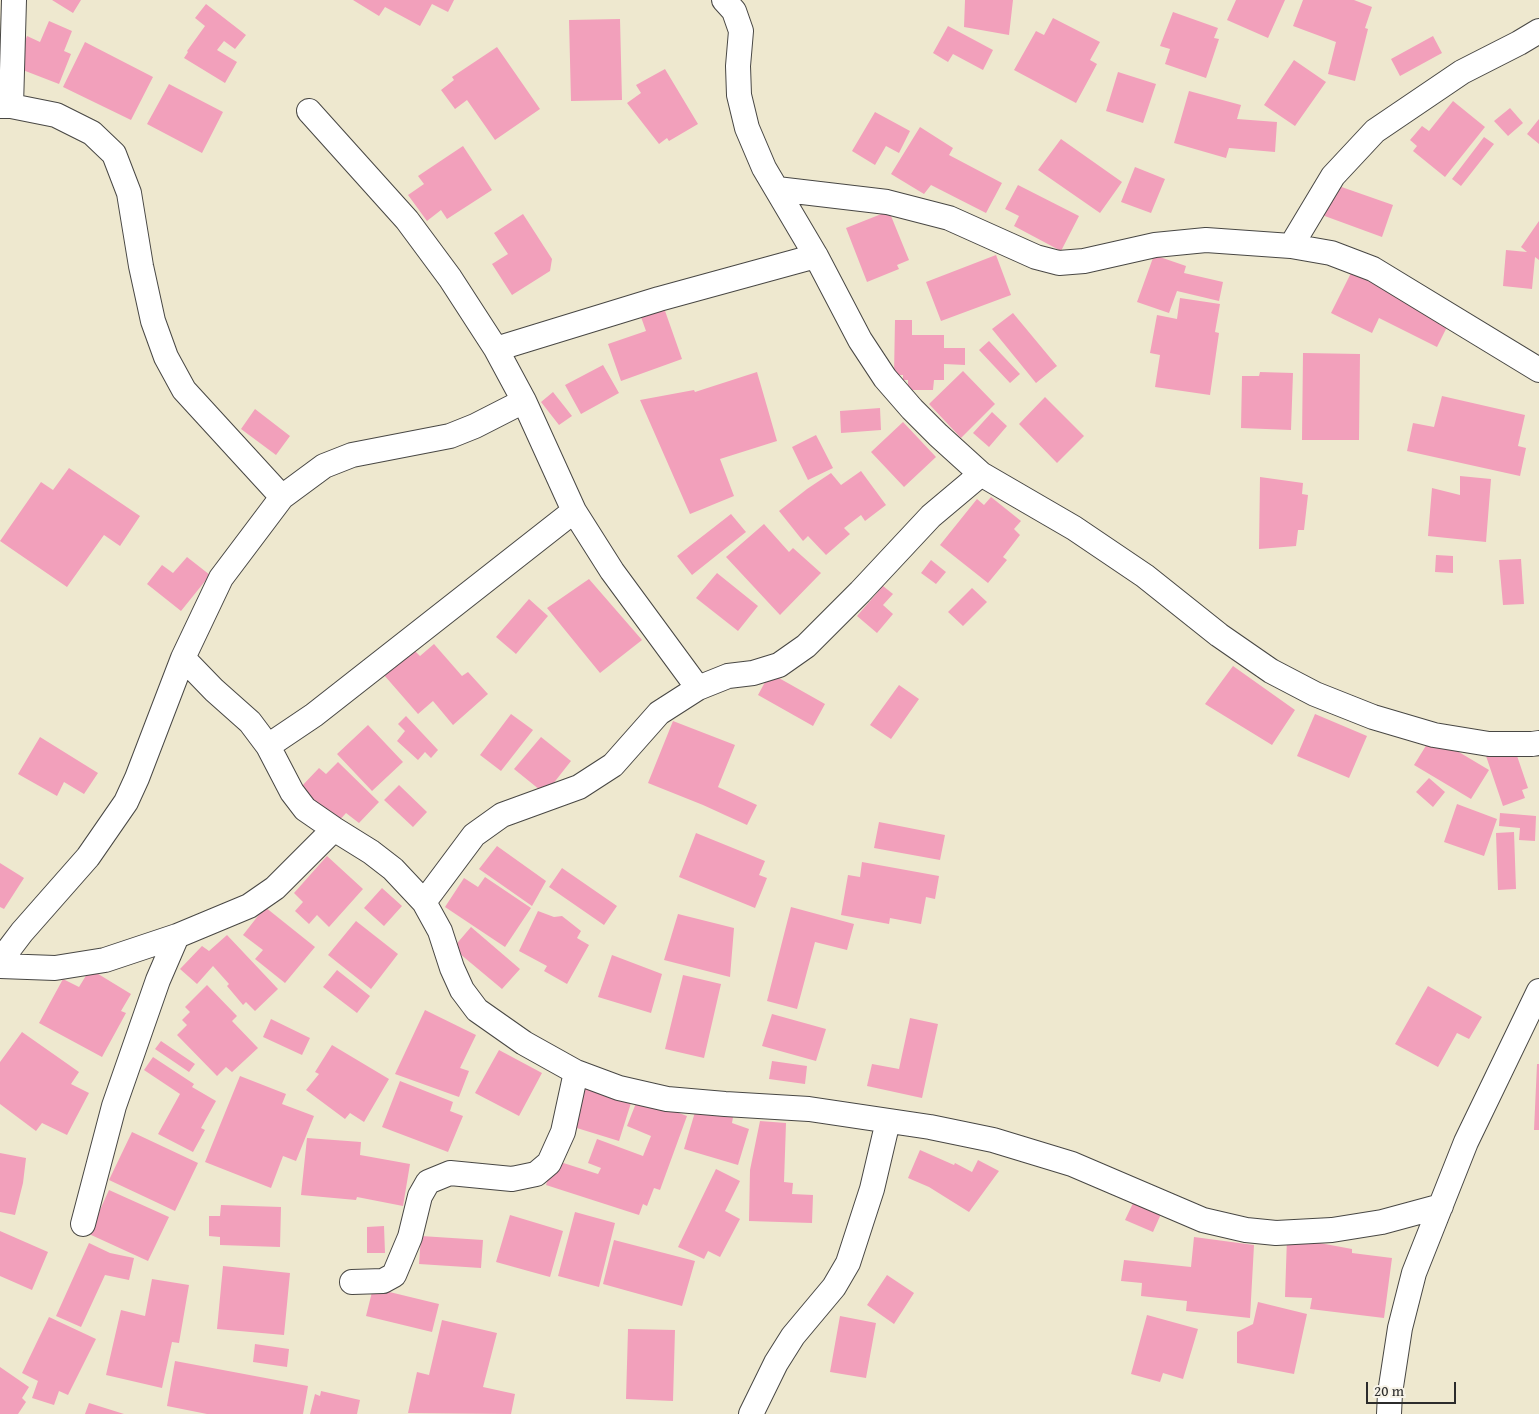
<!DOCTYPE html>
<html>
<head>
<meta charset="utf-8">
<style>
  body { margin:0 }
  #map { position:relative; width:1539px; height:1414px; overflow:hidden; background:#eee8cf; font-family:"Gentium Book Plus",serif }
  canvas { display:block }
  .scale { position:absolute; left:1366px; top:1382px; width:90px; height:22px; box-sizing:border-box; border:2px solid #2b2b2b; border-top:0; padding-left:6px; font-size:15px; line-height:18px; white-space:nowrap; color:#2b2b2b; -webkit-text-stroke:4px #f7f3e8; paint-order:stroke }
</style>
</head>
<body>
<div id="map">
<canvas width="1539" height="1414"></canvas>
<div class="scale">20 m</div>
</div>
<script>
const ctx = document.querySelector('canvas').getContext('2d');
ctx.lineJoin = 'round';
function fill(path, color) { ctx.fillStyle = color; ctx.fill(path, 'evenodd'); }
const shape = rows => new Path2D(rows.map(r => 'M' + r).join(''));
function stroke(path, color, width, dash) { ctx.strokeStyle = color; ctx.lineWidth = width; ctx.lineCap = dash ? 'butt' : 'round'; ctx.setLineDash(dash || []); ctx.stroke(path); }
fill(shape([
  [52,0,81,0,73,13],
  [353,0,454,0,448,12,432,4,420,26,385,7,379,16],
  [965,0,1013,0,1009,35,964,27],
  [1236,0,1285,0,1268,38,1227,20],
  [1303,0,1354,0,1372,7,1365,28,1368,29,1355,81,1328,74,1336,42,1293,26],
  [206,4,246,35,235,49,224,41,217,50,237,62,225,83,184,58,188,52,187,51,205,26,195,18],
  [1173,12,1218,28,1214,38,1219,39,1206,78,1165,64,1170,49,1160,46],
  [1053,18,1100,42,1090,60,1097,64,1076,103,1014,70,1036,31,1044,35],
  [620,19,622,100,571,101,569,20],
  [49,21,72,31,64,51,71,54,59,84,15,67,27,36,40,42],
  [948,26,993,50,983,70,953,54,948,62,933,53],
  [1433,36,1442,53,1400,76,1391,59],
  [85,42,153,77,131,120,63,87],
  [497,47,540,109,495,140,467,100,455,109,441,90,454,80,452,77],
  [1294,60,1326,82,1295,126,1264,105],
  [665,69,698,124,669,141,667,138,659,144,627,103,641,93,636,85],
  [1118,72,1156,84,1143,123,1106,111],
  [169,84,223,112,202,153,147,124],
  [1189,91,1241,105,1237,119,1277,122,1275,152,1229,148,1226,158,1174,143],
  [1453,101,1485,127,1445,177,1413,151,1417,146,1410,140,1422,126,1429,131],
  [1510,108,1523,123,1508,136,1494,121],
  [875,112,910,131,899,153,886,146,875,165,852,151],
  [1539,119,1539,144,1527,134],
  [920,127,953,148,949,155,1002,183,986,213,931,185,924,194,891,174],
  [1484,137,1494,144,1461,186,1452,179],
  [1061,139,1122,182,1100,213,1038,170],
  [463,146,492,190,447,219,441,210,427,221,408,195,424,184,418,176],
  [1135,167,1165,179,1151,213,1121,202],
  [1333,184,1393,205,1382,237,1322,215],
  [1018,185,1079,216,1061,251,1014,226,1019,216,1005,209],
  [889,211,909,260,897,265,899,269,867,282,846,228],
  [523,214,552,259,550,271,512,295,492,264,508,254,494,233],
  [1539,221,1539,260,1535,257,1532,289,1503,286,1506,250,1527,252,1521,247],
  [996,255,1011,295,941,321,926,282],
  [1154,255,1186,266,1184,273,1223,282,1219,301,1177,291,1169,313,1137,302],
  [1352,271,1451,319,1437,347,1379,318,1372,333,1331,313],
  [1180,298,1220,304,1215,332,1219,333,1210,395,1155,387,1160,355,1150,353,1157,315,1177,319],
  [664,308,682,359,621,381,608,344,646,331,641,317],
  [1013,313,1057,366,1036,383,992,329],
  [895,320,912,320,912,335,944,335,944,348,965,348,965,365,944,364,944,380,934,380,933,390,908,390,908,380,903,380,903,375,894,375],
  [989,341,1020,374,1010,383,979,350],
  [1303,353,1360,354,1359,440,1302,440],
  [603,365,619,393,581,414,565,385],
  [963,371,995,404,961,438,929,404],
  [757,372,777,441,720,459,734,496,690,514,640,400,694,390,695,392],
  [1260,372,1293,373,1291,430,1241,428,1242,376,1259,376],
  [553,392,572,416,559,425,541,402],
  [1442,396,1525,415,1518,446,1526,448,1520,476,1407,451,1413,423,1434,427],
  [1045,397,1084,436,1057,463,1019,424],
  [880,408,881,430,841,433,840,411],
  [255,409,290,436,276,455,241,429],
  [992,412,1007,426,989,447,973,433],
  [903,422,936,457,904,487,871,452],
  [816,435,833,468,808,480,792,447],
  [69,468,140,516,120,546,104,535,67,587,0,541,41,482,53,490],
  [861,471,886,505,865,521,861,515,844,528,850,534,826,555,808,536,803,541,779,511,807,489,831,473,841,485],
  [1460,476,1491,479,1486,542,1428,536,1432,488,1460,495],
  [1260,477,1303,483,1302,494,1308,495,1304,530,1298,530,1296,546,1259,549],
  [991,497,1021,521,1014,529,1020,535,1003,557,1007,560,988,583,940,545,977,499,984,505],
  [731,514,746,532,692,575,677,556],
  [764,524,789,552,793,548,821,573,780,615,726,557],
  [1436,555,1453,556,1453,573,1435,572],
  [187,557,210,575,181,611,147,584,162,565,173,573],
  [1521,559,1524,604,1503,605,1499,560],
  [931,560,946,572,936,584,921,573],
  [717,573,758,606,738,631,696,598],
  [589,579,642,640,600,673,547,608],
  [883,586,893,594,883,605,893,614,877,633,857,616],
  [972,588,987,602,963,626,948,612],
  [529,599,548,616,516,654,496,637],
  [434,644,462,676,468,672,488,694,453,725,433,701,418,714,384,675,414,650,420,656],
  [1233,666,1295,710,1272,745,1205,704],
  [770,673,825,704,813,726,758,695],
  [899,685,919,699,891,739,870,725],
  [511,714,533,730,501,771,480,755],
  [1315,714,1367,736,1349,778,1297,756],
  [406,716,438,750,431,758,425,752,418,760,397,741,405,731,398,724],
  [673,721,735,745,718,787,757,805,747,825,703,805,648,783],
  [368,725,403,762,372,791,337,754],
  [1432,736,1489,770,1471,799,1414,765],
  [40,737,98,773,84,794,64,782,57,796,18,774],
  [541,737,571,761,545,794,514,769],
  [1514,747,1528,788,1522,790,1525,798,1503,806,1486,756],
  [338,762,379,802,359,823,346,813,338,822,299,789,319,768,326,774],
  [1429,778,1445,792,1433,807,1416,792],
  [399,785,427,812,413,827,384,800],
  [1457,804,1497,819,1484,856,1444,842],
  [1500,813,1536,816,1535,841,1519,840,1520,828,1499,826],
  [879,822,945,835,940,860,874,848],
  [1514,832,1516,889,1498,890,1496,833],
  [696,833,765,861,759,875,767,878,755,908,679,877],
  [497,846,546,881,532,906,479,869],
  [327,856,363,889,329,927,317,915,309,924,295,911,303,902,294,893],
  [862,862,939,876,935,899,926,897,921,924,890,918,889,924,841,915,848,875,860,877],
  [0,863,24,878,4,909,0,907],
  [562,868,617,906,604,925,549,887],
  [485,877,531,908,505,947,445,907,464,878,478,887],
  [382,888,402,906,384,926,364,908],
  [265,907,315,947,285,983,255,959,263,950,243,935],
  [791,907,854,924,847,950,815,942,797,1009,767,1001],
  [538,911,554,917,562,916,581,931,577,938,589,945,567,984,544,971,547,966,519,951],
  [678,914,734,928,730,977,664,960],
  [356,921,398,954,371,989,328,955],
  [471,927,520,969,502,989,453,948],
  [227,935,278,989,255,1011,246,1002,243,1005,227,986,229,984,213,966,197,984,180,969,202,946,209,951],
  [612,955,662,974,651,1013,598,997],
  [90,969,131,994,121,1011,126,1013,102,1057,39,1023,63,979,79,987],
  [337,970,370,996,357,1013,323,987],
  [683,975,721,984,704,1058,665,1049],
  [207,985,237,1016,232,1021,258,1048,232,1072,226,1067,217,1076,177,1035,187,1025,182,1020,190,1012,185,1007],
  [1428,986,1482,1017,1469,1039,1457,1033,1438,1067,1395,1044],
  [425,1010,476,1035,460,1068,469,1071,459,1097,395,1074],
  [772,1014,826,1029,816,1061,762,1046],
  [910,1018,938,1024,922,1098,867,1086,872,1064,899,1069],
  [271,1019,310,1038,302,1055,263,1037],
  [22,1032,79,1072,71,1084,89,1093,67,1135,42,1123,36,1131,0,1104,0,1062],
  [161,1041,195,1064,189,1072,155,1049],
  [332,1045,389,1079,364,1122,350,1113,345,1119,306,1090,319,1074,315,1072],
  [499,1050,542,1073,519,1116,475,1093],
  [153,1057,194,1084,192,1087,216,1101,201,1128,205,1130,193,1152,158,1134,180,1094,144,1070],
  [772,1061,807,1066,805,1084,769,1079],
  [1537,1064,1539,1064,1539,1130,1534,1130],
  [240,1076,286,1094,282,1104,314,1116,296,1161,283,1156,271,1188,205,1162],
  [400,1081,453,1102,450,1111,463,1116,448,1152,382,1127],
  [579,1086,631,1103,619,1141,567,1125],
  [638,1098,687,1116,660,1190,654,1188,647,1206,643,1204,639,1215,546,1185,554,1160,598,1174,601,1168,588,1163,597,1139,643,1156,651,1136,627,1126],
  [734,1111,732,1123,749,1129,738,1165,684,1149,695,1112],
  [760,1121,786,1123,784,1182,793,1183,792,1194,813,1195,812,1223,749,1221,750,1170],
  [132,1132,198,1163,175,1211,109,1180],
  [307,1138,361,1142,360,1155,410,1164,403,1206,357,1197,356,1200,301,1195],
  [920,1150,954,1165,955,1163,972,1172,978,1160,999,1171,969,1212,929,1187,908,1178],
  [0,1153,26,1158,23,1183,15,1215,0,1212],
  [716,1169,740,1181,725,1211,740,1219,720,1257,708,1251,704,1259,678,1247],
  [109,1190,169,1217,148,1261,89,1234],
  [1134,1201,1161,1214,1153,1232,1125,1220],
  [221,1205,281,1207,280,1247,220,1245,220,1237,209,1236,209,1216,220,1216],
  [575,1212,615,1223,599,1287,558,1276],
  [510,1215,563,1231,550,1277,496,1262],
  [384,1226,385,1253,367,1253,367,1227],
  [0,1231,48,1252,32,1290,0,1276],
  [421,1236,483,1240,481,1268,419,1264],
  [1194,1237,1254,1245,1250,1318,1186,1311,1187,1301,1141,1296,1142,1283,1121,1281,1124,1260,1191,1267],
  [1287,1237,1352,1249,1352,1253,1392,1258,1384,1318,1310,1309,1312,1298,1285,1297],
  [614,1240,695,1261,682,1306,603,1284],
  [89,1243,110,1253,134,1258,129,1280,105,1275,81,1327,56,1316],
  [223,1266,290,1273,284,1335,217,1329],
  [887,1275,914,1293,894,1324,867,1305],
  [152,1279,189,1285,179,1343,172,1342,162,1388,106,1375,121,1310,145,1316],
  [373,1288,439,1304,432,1332,366,1316],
  [1258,1302,1307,1314,1294,1374,1237,1363,1237,1332,1253,1324],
  [1147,1315,1198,1329,1183,1379,1163,1373,1160,1382,1131,1374],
  [840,1316,876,1323,866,1378,830,1372],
  [49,1317,96,1339,68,1395,59,1391,54,1405,32,1398,38,1381,22,1373],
  [442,1320,497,1333,483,1387,515,1394,511,1414,408,1413,417,1372,429,1375],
  [628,1329,675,1330,673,1401,626,1399],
  [255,1344,289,1349,287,1367,253,1362],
  [175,1361,308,1386,303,1414,207,1414,167,1406],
  [0,1367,29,1387,22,1398,26,1402,18,1414,0,1414],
  [321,1391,360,1400,357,1414,310,1414,315,1394,320,1396],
  [89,1403,124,1414,85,1414]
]), '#f2a0bb');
const minor = shape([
  [724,0,734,11,741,31,738,66,739,95,747,128,764,168,816,256,860,340,885,378,912,409,938,435,981,474,1074,528,1145,576,1219,635,1271,671,1315,694,1373,717,1434,735,1489,744,1532,744,1539,743],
  [0,106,11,106,56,115,92,133,114,154,129,193,141,266,153,321,166,357,184,390,282,497],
  [11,106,14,0],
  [309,111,407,220,450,278,496,349,524,401,574,511,612,571,698,688],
  [777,189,887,202,949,218,1036,257,1059,263,1084,261,1155,245,1206,240,1291,246,1331,253,1373,269,1539,370],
  [1291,246,1333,176,1375,131,1462,72,1519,43,1539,31],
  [496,349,659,299,816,256],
  [183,658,214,690,250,722,268,746,292,792,305,809,334,829,371,852,393,869,424,902,440,931,452,968,462,990,477,1010,524,1043,576,1072,619,1088,667,1099,725,1104,809,1109,930,1127,993,1140,1072,1164,1203,1220,1246,1230,1276,1233,1332,1230,1382,1222,1441,1206],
  [268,746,314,715,574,511],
  [424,902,474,835,502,815,579,787,613,765,659,713,698,688,728,676,753,673,779,665,806,646,860,592,931,516,981,474],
  [0,961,22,932,88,857,126,802,137,778,183,658,221,578,282,497,324,466,352,455,450,436,475,426,524,401],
  [0,966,55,968,105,960,177,936,249,906,275,888,334,829],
  [83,1224,114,1106,158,980,177,936],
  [352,1282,383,1281,394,1275,410,1237,420,1196,428,1182,450,1173,512,1179,536,1174,549,1163,563,1132,576,1072],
  [751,1414,776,1363,793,1336,834,1287,848,1263,872,1189,888,1121],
  [1389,1414,1390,1393,1400,1328,1414,1273,1466,1142,1539,991]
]);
stroke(minor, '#484744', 26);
stroke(minor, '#fff', 24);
</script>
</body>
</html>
